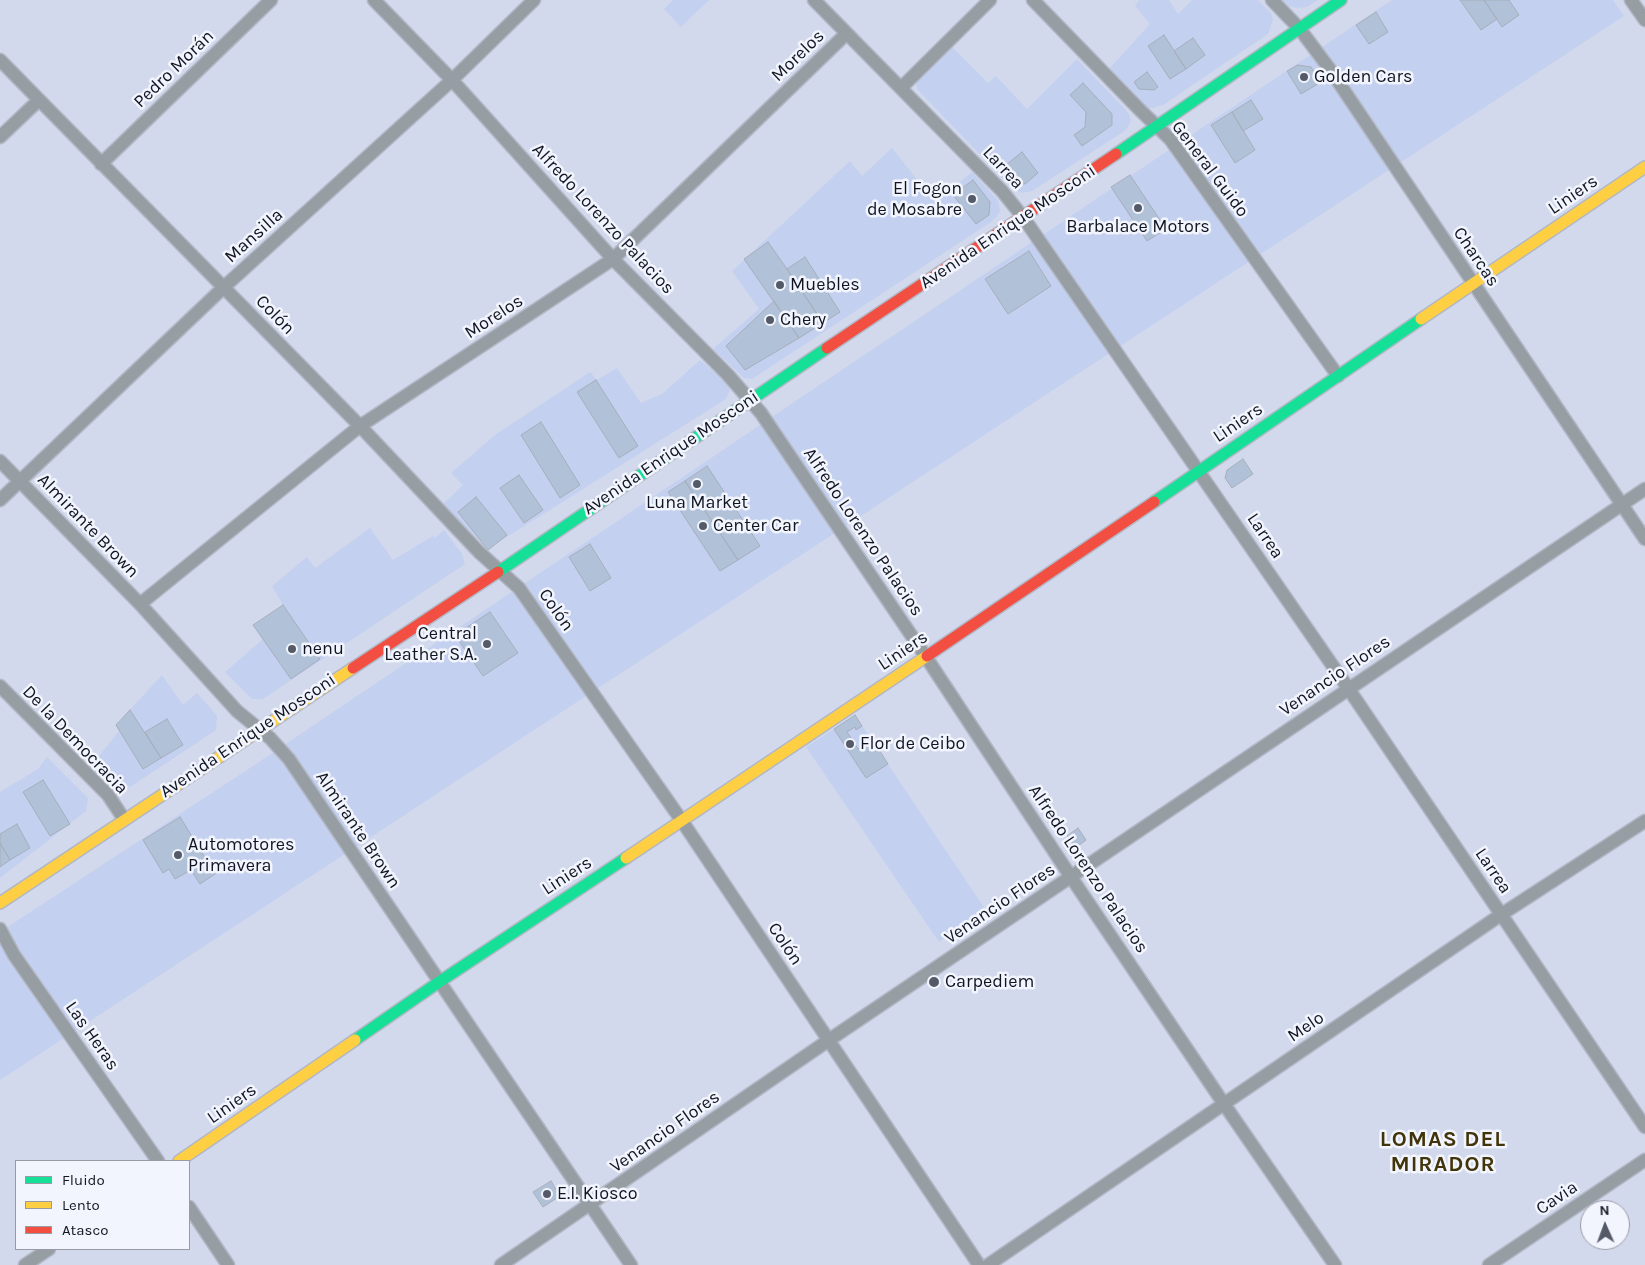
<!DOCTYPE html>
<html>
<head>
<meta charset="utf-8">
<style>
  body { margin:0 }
  #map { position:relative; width:1645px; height:1265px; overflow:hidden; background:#d2d9ec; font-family:Karla,sans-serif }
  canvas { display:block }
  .legend { position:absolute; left:15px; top:1160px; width:175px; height:90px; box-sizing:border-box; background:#f2f5fd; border:1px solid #989ba5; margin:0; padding:6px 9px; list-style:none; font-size:15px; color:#101521 }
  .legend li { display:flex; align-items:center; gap:10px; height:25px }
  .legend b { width:25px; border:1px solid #989ba5 }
  .north { position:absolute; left:1580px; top:1200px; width:50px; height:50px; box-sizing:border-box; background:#f2f5fd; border:1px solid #989ba5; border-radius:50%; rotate:358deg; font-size:14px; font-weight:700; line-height:20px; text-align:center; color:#101521 }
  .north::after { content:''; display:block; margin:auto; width:18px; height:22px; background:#545a68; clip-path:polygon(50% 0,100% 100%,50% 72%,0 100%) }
</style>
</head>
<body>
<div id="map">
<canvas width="1645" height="1265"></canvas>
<ul class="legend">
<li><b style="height:6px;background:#16e098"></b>Fluido</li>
<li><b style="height:6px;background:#ffcf43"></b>Lento</li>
<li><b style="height:6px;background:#f24e42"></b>Atasco</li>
</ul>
<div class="north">N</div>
</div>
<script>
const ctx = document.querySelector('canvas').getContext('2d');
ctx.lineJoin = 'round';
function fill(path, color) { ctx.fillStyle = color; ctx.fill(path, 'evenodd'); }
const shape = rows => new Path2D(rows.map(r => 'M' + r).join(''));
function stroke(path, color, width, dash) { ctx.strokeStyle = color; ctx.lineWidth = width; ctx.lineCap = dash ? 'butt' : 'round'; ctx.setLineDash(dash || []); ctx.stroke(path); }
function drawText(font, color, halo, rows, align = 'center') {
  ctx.font = font + ' Karla,sans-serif'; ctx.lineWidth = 5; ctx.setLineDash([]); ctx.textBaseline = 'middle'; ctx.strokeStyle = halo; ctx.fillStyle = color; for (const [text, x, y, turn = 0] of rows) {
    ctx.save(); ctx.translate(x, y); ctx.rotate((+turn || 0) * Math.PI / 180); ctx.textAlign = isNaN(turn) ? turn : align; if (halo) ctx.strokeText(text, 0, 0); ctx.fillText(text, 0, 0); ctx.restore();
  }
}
fill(shape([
  [673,0,709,0,681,27,664,9],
  [1139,0,1169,0,1178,14,1192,0,1258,0,1271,13,1273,20,1268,34,1163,105,1153,108,1145,108,1109,69,1150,24,1135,6],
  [1282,0,1318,0,1307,7,1298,8,1288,6],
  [1392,0,1613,0,1624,16,0,1080,0,932,253,766],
  [951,46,988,83,996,76,1027,109,1077,59,1124,108,1129,114,1131,121,1126,130,1032,191,1022,193,1013,189,918,90,916,85,917,80],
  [892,148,935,202,972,172,998,200,1000,211,996,217,991,222,752,379,744,378,713,349,759,309,732,271,850,161,862,176],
  [700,360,727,383,730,390,726,399,491,547,486,547,443,504,463,485,451,473,495,435,590,372,597,380,617,368,641,403,662,394],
  [370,528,393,560,433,536,435,538,444,530,462,554,465,564,263,699,252,699,225,672,263,639,253,625,283,605,272,586,307,557,315,568],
  [162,675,183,705,197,693,217,716,216,730,130,787,118,784,95,761,119,731,116,725],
  [855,715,985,909,939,942,806,747],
  [47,757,88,798,86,811,0,878,0,792,38,769]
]), '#c4d0ef');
const building = shape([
  [1460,0,1484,0,1497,19,1481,30,1460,0],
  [1484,0,1509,0,1519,15,1502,27,1484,0],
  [1376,12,1388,32,1369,44,1356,25,1376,12],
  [1164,35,1186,69,1170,79,1148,46,1164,35],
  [1193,38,1205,55,1186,69,1174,51,1193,38],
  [1298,65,1311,67,1321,82,1301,94,1287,71,1298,65],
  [1147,72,1158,87,1154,90,1139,89,1134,82,1147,72],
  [1083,83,1112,114,1112,125,1082,146,1074,135,1085,127,1086,112,1070,95,1083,83],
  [1251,100,1263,119,1243,131,1232,112,1251,100],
  [1232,112,1255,150,1235,163,1211,125,1232,112],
  [1022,152,1038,173,1025,184,1013,183,1001,169,1022,152],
  [1130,175,1166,229,1147,241,1111,187,1130,175],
  [973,180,990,202,989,215,976,224,953,195,973,180],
  [768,242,787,269,823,323,799,338,744,259,768,242],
  [1029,251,1051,286,1008,314,985,279,1029,251],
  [805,257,840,312,823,323,787,269,805,257],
  [774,301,799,338,745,370,726,346,774,301],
  [596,380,638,446,619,458,577,392,596,380],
  [541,422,580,485,560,498,521,435,541,422],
  [1243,459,1253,474,1232,488,1225,478,1227,470,1243,459],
  [707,466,760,546,738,560,685,481,707,466],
  [519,475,543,510,524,523,500,488,519,475],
  [685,481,738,560,720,571,668,492,685,481],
  [476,497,507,535,488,550,458,512,476,497],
  [590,544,611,578,590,591,569,557,590,544],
  [283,605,320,659,291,679,253,625,283,605],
  [490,612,518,653,483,676,455,635,490,612],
  [130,710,161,758,143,769,116,725,130,710],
  [855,715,862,726,856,730,855,727,847,732,858,749,873,740,888,764,866,778,834,729,855,715],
  [167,719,183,745,161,758,145,732,167,719],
  [43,780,70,824,50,836,23,792,43,780],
  [180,817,215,874,200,884,191,870,175,879,169,869,163,873,143,840,180,817],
  [17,824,30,848,10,860,0,843,0,834,17,824],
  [1078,828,1086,840,1078,846,1074,845,1067,836,1078,828],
  [0,843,10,860,0,867,0,843],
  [551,1181,560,1196,543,1207,533,1192,551,1181]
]);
fill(building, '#b1c2d8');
stroke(building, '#a6aebc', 1);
const street = shape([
  [374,0,452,80,613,259,728,375,761,413,926,657,1071,877,1224,1104,1335,1265],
  [814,0,1002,191,1023,217,1348,688,1645,1127],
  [1033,0,1140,110,1170,139,1338,376],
  [1272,0,1299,28,1329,68,1645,539],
  [1631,0,1645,20],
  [0,60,360,426,480,553,519,588,682,821,979,1265],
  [901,88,990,0],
  [0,137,39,100],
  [101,164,271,0],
  [0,461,140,604,237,711,270,738,289,759,631,1265],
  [0,500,224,287,452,80,534,0],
  [140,604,360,426,613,259,846,34],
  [0,686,108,795,124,819],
  [0,929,14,955,158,1161],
  [189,1207,228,1265],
  [25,1265,49,1249],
  [501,1265,829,1040,1645,489],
  [988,1265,1502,914,1645,821],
  [1489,1265,1645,1160]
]);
const fast = shape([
  [1116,154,1341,0],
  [1154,502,1421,319],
  [498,572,827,348],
  [355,1040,439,982,626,858]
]);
const slow = shape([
  [1421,319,1645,167],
  [626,858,927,656],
  [0,903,353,668],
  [179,1161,355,1040]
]);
const jam = shape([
  [827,348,1116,154],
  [927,656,1154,502],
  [353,668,498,572]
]);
stroke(street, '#b2b7c5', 15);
stroke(fast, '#b2b7c5', 14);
stroke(slow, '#b2b7c5', 14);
stroke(jam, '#b2b7c5', 14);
stroke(street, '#969da3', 12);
stroke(fast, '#16e098', 11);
stroke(slow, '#ffcf43', 11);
stroke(jam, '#f24e42', 11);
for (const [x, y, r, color] of [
  [1304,77,5,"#545a68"],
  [972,199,5,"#545a68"],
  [1138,208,5,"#545a68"],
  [780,285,5,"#545a68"],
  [770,320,5,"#545a68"],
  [697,484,5,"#545a68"],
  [703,526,5,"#545a68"],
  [487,644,5,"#545a68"],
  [292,649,5,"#545a68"],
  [850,744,5,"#545a68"],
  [178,855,5,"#545a68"],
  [934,982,6,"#545a68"],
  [547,1194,5,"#545a68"]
]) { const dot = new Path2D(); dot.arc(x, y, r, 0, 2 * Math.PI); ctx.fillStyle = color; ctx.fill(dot); stroke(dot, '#f2f5fd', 2); }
drawText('18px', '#101521', '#f2f5fd', [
  ["Morelos",798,56,-44],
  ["Pedro Morán",174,69,-44],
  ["Larrea",1003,168,47],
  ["General Guido",1210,169,53],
  ["Liniers",1573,195,-34],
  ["Alfredo Lorenzo Palacios",603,219,47],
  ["Avenida Enrique Mosconi",1008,227,-34],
  ["Mansilla",254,236,-42],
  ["Charcas",1476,257,56],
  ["Colón",275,315,46],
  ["Morelos",494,317,-33],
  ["Liniers",1238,423,-34],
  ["Avenida Enrique Mosconi",671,453,-34],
  ["Almirante Brown",88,526,46],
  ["Alfredo Lorenzo Palacios",863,532,56],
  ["Larrea",1265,536,56],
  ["Colón",556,610,55],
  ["Liniers",903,651,-34],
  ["Venancio Flores",1335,676,-34],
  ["Avenida Enrique Mosconi",248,736,-34],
  ["De la Democracia",75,740,46],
  ["Almirante Brown",358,830,56],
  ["Alfredo Lorenzo Palacios",1088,869,56],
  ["Larrea",1493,871,56],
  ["Liniers",567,876,-33],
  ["Venancio Flores",1000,904,-34],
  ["Colón",785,944,56],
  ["Melo",1306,1027,-34],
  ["Las Heras",92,1036,55],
  ["Liniers",232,1104,-35],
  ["Venancio Flores",665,1132,-35],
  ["Cavia",1557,1198,-34]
]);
drawText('18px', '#101521', '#f2f5fd', [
  ["Golden Cars",1314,77],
  ["El Fogon",962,189,"right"],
  ["de Mosabre",962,210,"right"],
  ["Barbalace Motors",1138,227,"center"],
  ["Muebles",790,285],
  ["Chery",780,320],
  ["Luna Market",697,503,"center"],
  ["Center Car",713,526],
  ["Central",477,634,"right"],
  ["Leather S.A.",477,655,"right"],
  ["nenu",302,649],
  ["Flor de Ceibo",860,744],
  ["Automotores",188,845],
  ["Primavera",188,866],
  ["Carpediem",945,982],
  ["E.I. Kiosco",557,1194]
], 'left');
ctx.letterSpacing = '1px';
drawText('bold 22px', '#42340a', '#f2f5fd', [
  ["LOMAS DEL",1443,1140],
  ["MIRADOR",1443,1165]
]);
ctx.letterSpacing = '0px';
</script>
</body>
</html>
